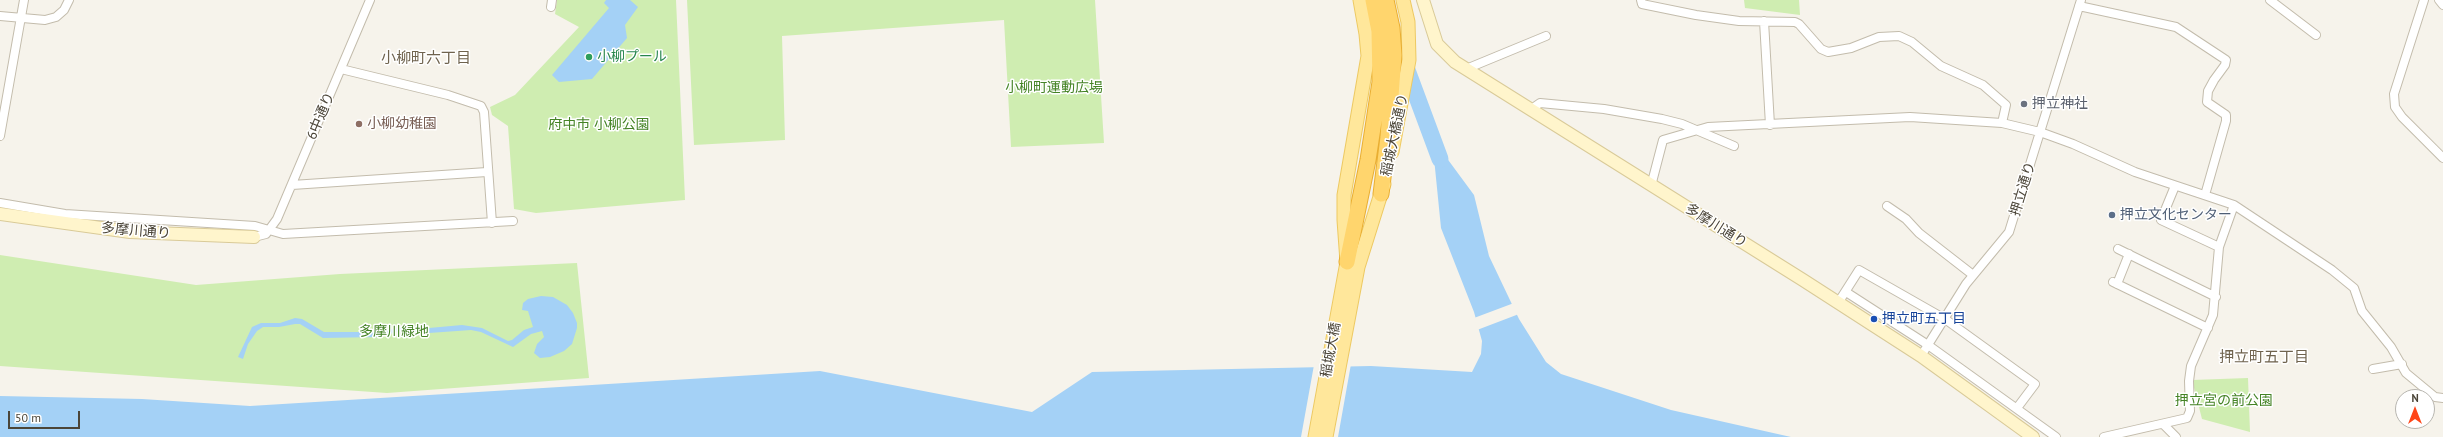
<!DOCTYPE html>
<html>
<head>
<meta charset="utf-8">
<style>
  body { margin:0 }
  #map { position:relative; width:2443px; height:437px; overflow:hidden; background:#f6f3eb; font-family:"PT Sans",sans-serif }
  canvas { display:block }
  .north { position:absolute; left:2395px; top:389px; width:40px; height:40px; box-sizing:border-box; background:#fff; border:1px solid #b7b5af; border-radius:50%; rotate:0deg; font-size:11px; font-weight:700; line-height:16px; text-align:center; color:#4b4538 }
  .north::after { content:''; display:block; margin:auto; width:14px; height:18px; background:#ff4619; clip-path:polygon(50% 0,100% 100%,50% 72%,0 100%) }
  .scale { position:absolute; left:8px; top:411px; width:72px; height:18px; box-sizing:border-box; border:2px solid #4b4538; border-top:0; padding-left:5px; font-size:12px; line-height:14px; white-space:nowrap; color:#4b4538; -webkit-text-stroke:3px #fff; paint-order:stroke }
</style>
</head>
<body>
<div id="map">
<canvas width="2443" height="437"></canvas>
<div class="north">N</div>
<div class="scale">50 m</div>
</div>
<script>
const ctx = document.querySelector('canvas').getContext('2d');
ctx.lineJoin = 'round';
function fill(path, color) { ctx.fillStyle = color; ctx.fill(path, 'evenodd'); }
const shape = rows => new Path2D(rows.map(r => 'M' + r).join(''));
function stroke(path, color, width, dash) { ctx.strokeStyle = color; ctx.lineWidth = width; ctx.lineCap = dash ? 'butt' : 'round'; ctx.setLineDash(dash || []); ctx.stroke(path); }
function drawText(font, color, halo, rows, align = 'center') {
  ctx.font = font + ' "PT Sans","Noto Sans JP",sans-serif'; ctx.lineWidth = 3; ctx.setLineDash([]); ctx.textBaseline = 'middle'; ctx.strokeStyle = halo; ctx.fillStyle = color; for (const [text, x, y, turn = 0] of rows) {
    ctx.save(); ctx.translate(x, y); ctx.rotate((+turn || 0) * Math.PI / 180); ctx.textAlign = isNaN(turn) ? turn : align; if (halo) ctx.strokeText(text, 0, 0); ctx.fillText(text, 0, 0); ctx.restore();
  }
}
fill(shape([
  [557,0,676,0,685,200,536,213,514,209,508,126,492,115,490,107,515,95,579,27,555,14],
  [687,0,1095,0,1104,143,1011,147,1004,20,782,36,785,140,694,145],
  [1744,0,1799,0,1800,15,1745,8],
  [0,255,196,285,340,274,577,263,589,378,387,393,0,366],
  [2248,378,2250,432,2202,419,2192,380]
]), '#cfedb1');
fill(shape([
  [606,0,630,0,638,7,625,25,627,38,592,79,559,82,552,75,609,8,604,3],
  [1432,138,1474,195,1489,256,1519,319,1546,362,1561,374,1671,410,1791,437,0,437,0,396,142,399,250,406,820,371,1032,412,1092,372,1371,366,1472,372,1481,354,1482,341,1474,312,1441,228],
  [541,296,553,297,567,305,573,313,577,323,577,328,572,344,564,351,550,357,540,358,534,353,537,344,544,337,542,331,531,334,513,347,481,332,471,330,429,333,404,330,378,337,323,338,300,324,295,324,279,327,263,327,257,331,248,344,243,359,238,357,252,327,261,323,280,323,295,318,302,319,324,332,379,332,407,326,429,328,462,325,482,328,508,341,512,340,524,330,533,327,528,311,522,310,523,303,528,299]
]), '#a4d1f6');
fill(shape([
  [1514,303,1519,314,1477,330,1474,318],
  [1351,364,1338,437,1301,437,1314,365]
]), '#f6f3eb');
stroke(shape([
  [1404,62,1440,159]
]), '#a4d1f6', 17);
const street = shape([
  [1641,0,1642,4,1696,15,1739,21,1795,22,1799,24,1821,49,1828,52,1851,48,1879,37,1899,36,1912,42,1941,66,1983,85,2006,105,2002,123],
  [2270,0,2316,35],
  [2424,0,2394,94,2395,107,2402,117,2443,158],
  [2439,0,2443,5],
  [2079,6,2176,27,2226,60,2225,65,2214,80,2208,91,2207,102,2226,115,2226,121,2205,195],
  [551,7,552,0],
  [0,16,45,20,56,17,64,10,69,0],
  [1764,21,1770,125],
  [341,69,448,95,481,106,484,112,492,223],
  [1466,69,1546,36],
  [1530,110,1540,103,1604,109,1662,119,1682,124,1734,146],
  [0,136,24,0],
  [292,185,487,172],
  [1651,186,1663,140,1708,127,1910,117,2002,123,2040,132,2073,144,2135,172,2234,205,2332,270,2354,288,2362,311,2391,347,2406,373,2435,397,2443,398],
  [2175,186,2161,220,2219,247],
  [0,203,65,214,255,226,283,234,513,221],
  [1887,206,1906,219,1919,233,1973,275],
  [254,237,266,234,277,219,370,0],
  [2118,249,2216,297],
  [2113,282,2208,328],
  [2117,284,2129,254],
  [1846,292,1928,345,2056,437],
  [1838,303,1859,270,1945,319,2035,384,2017,408],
  [1921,356,1966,284,2009,232,2081,0],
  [2373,369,2402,364],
  [2163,424,2176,437],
  [2104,437,2187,418,2190,411,2189,381,2191,366,2213,315,2219,247,2234,205]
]);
const secondary = shape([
  [1423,0,1437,44,1455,62,1803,280,1921,356,2033,437],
  [0,214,130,232,254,237]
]);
const primary = shape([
  [1392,152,1409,60,1408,22,1403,0],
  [1315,437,1347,262,1344,220,1344,195,1368,56,1366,34,1360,0],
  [1326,437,1358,267,1384,184]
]);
const highway = shape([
  [1381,194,1388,137,1394,55,1392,28,1386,0],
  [1347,262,1368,160,1380,82,1379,31,1373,0]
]);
stroke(street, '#c3bcac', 10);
stroke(secondary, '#d9ca98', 14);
stroke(primary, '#edc962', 15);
stroke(highway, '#e9ae32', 17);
stroke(street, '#fff', 8);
stroke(secondary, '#fff5cc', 12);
stroke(primary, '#ffe79b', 13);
stroke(highway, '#ffd56d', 15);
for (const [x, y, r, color] of [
  [589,57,4,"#2e9e5b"],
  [2024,104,4,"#6b7280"],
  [359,124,4,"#8d6e63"],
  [2112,215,4,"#5c6f8a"],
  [1874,319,4,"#1a4fb4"]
]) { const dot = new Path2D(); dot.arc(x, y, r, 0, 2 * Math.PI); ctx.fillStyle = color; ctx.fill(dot); stroke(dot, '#fff', 1.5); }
drawText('14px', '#27864d', '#fff', [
  ["小柳プール",597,57]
], 'left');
drawText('14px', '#448325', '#fff', [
  ["小柳町運動広場",1054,88],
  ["府中市 小柳公園",599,125],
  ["多摩川緑地",394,332],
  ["押立宮の前公園",2224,401]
]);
drawText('14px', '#5b616d', '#fff', [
  ["押立神社",2032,104]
], 'left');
drawText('14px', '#4b4538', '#fff', [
  ["6中通り",321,116,-67],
  ["稲城大橋通り",1395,135,-78],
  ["押立通り",2023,189,-73],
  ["多摩川通り",1716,226,32],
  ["多摩川通り",136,231,5],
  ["稲城大橋",1331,350,-80]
]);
drawText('14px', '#785e54', '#fff', [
  ["小柳幼稚園",367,124]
], 'left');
drawText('14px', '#4e5e75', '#fff', [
  ["押立文化センター",2120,215]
], 'left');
drawText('14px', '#164399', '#fff', [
  ["押立町五丁目",1882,319]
], 'left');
drawText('15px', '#6f634e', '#fff', [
  ["小柳町六丁目",426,59],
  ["押立町五丁目",2264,358]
]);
</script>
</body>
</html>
